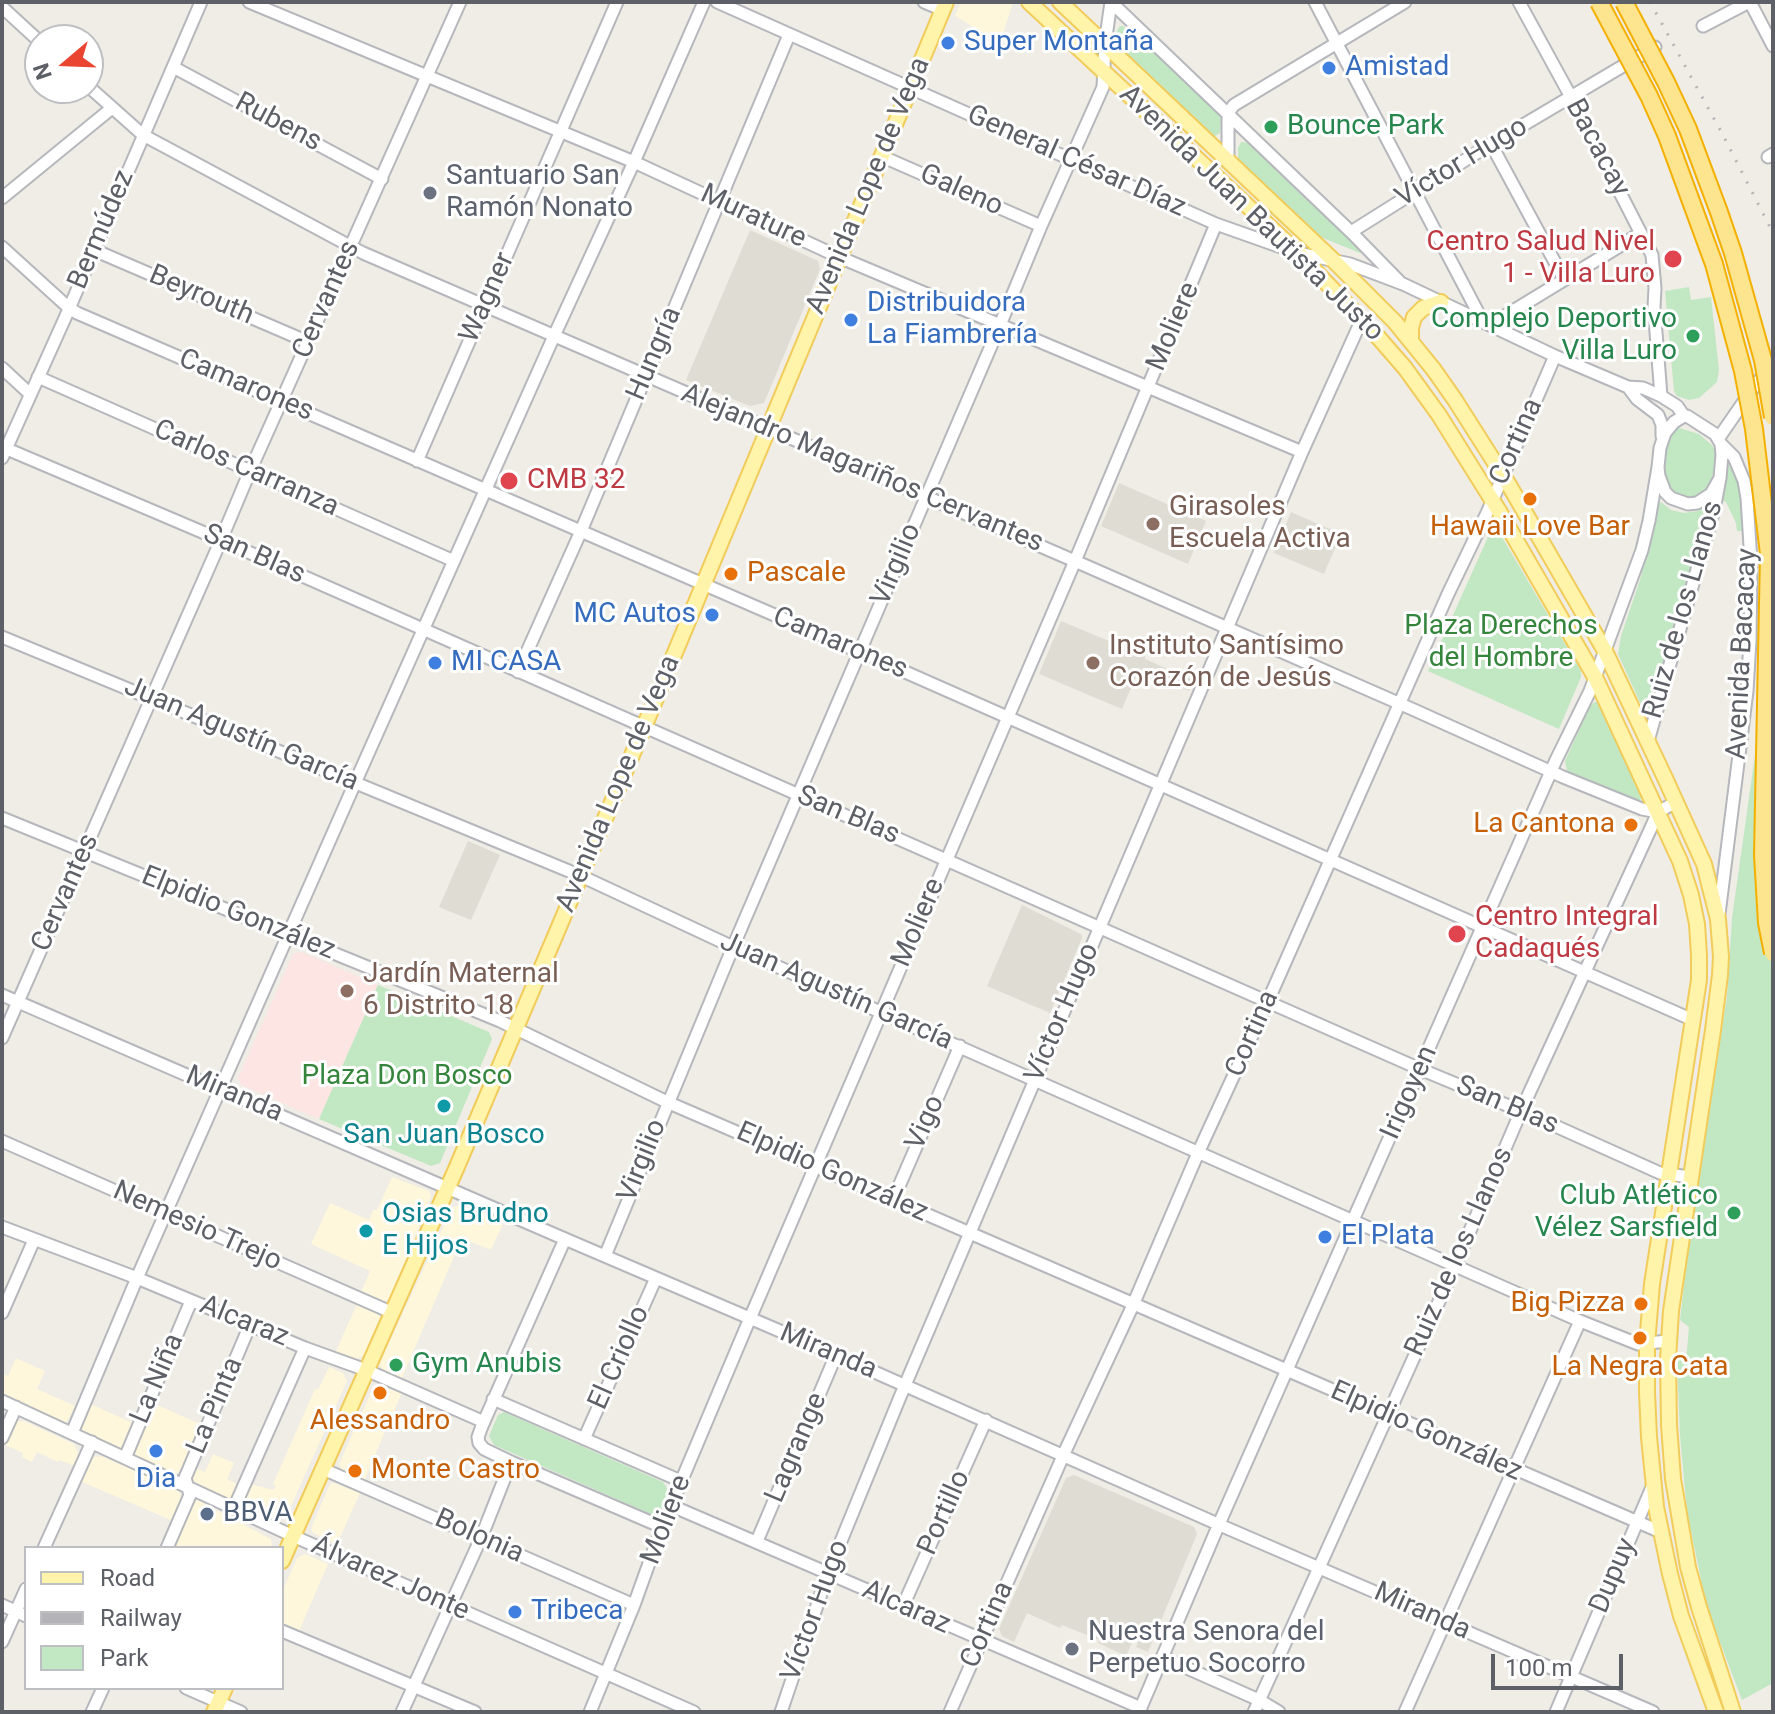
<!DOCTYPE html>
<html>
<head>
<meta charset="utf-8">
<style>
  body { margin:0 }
  #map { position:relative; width:1775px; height:1714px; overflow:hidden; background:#efede5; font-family:Roboto,sans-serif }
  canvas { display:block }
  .frame { position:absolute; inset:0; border:4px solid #5d6066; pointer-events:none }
  .legend { position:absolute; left:24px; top:1546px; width:260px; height:144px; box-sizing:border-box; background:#fff; border:2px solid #bebfc2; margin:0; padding:10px 14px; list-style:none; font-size:24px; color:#5d6066 }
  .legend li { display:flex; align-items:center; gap:16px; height:40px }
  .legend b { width:40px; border:2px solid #bebfc2 }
  .north { position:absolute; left:24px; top:24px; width:80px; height:80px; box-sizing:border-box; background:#fff; border:2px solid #bebfc2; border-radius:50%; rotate:251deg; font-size:22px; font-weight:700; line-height:32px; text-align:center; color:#5d6066 }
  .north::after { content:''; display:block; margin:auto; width:28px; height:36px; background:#ea4530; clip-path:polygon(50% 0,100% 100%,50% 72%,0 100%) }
  .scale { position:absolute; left:1491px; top:1654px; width:132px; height:36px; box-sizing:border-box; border:4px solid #5d6066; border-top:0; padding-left:10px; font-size:24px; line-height:28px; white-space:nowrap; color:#5d6066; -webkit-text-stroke:6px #fff; paint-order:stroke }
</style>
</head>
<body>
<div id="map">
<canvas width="1775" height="1714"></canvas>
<div class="frame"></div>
<ul class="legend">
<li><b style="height:10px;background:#fff4aa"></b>Road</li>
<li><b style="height:10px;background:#b4b4b6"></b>Railway</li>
<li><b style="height:22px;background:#c2e7c3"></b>Park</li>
</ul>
<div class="north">N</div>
<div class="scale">100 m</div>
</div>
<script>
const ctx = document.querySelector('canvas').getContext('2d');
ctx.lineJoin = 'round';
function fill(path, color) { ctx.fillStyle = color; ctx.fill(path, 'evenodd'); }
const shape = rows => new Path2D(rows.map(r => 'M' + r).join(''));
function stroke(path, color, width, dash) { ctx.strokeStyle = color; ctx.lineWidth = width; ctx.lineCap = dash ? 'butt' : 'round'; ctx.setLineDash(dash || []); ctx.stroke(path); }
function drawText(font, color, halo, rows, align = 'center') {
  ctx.font = font + ' Roboto,sans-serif'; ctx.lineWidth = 6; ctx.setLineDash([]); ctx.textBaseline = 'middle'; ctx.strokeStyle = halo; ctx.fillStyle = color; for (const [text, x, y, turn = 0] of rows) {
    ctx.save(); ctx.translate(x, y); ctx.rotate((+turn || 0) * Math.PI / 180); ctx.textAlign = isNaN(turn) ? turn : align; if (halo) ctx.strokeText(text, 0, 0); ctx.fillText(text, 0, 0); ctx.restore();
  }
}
fill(shape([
  [961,2,1013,2,1000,43,955,16],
  [392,1177,429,1191,431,1196,391,1296,385,1302,381,1303,360,1295,370,1271,311,1244,330,1203,369,1220,373,1210,377,1210],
  [462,1204,505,1219,491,1250,462,1238,401,1380,384,1372,380,1366,381,1360,452,1208],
  [358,1302,377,1312,380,1317,379,1322,365,1354,355,1360,335,1353],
  [16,1358,45,1371,37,1389,75,1406,67,1422,63,1424,2,1400,2,1373,8,1376],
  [329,1367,343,1373,347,1381,287,1515,279,1518,249,1504,245,1498,251,1484,273,1490,276,1486,273,1484,315,1389,318,1390],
  [382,1388,402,1392,364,1481,342,1471,339,1464,372,1390],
  [151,1402,202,1425,183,1467,177,1473,170,1474,132,1457,130,1447],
  [88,1403,133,1423,123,1445,120,1448,116,1449,80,1433,78,1428],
  [17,1421,24,1421,74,1444,79,1455,75,1466,59,1460,58,1462,37,1452,32,1462,22,1457,23,1453,3,1444,11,1426],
  [213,1454,234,1463,227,1479,239,1485,230,1499,224,1499,196,1487,190,1482,192,1467,205,1472],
  [101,1456,176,1489,180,1493,181,1500,173,1521,80,1481,90,1461,94,1457],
  [334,1483,360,1493,337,1544,313,1533,311,1528,330,1484],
  [197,1500,271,1539,272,1548,177,1548,171,1545,192,1502],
  [305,1554,328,1564,299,1631,282,1624,282,1592,297,1558]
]), '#fef7db');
fill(shape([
  [750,230,818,261,820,269,764,403,750,406,686,380],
  [1119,483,1206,521,1188,564,1101,526],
  [1291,512,1341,534,1324,574,1274,553],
  [1061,621,1145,656,1145,659,1193,680,1189,691,1139,669,1122,709,1039,674],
  [468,841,500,855,471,920,439,907],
  [1022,905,1081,934,1082,938,1050,1013,987,986],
  [1074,1475,1194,1527,1197,1534,1148,1652,1136,1647,1139,1640,1134,1638,1126,1656,1098,1643,1099,1640,1082,1633,1062,1625,1060,1628,1027,1613,1014,1642,1002,1636,999,1629,1066,1478]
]), '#dfdcd3');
fill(shape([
  [301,952,378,985,319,1119,241,1085,238,1078,293,954]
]), '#fce5e2');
fill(shape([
  [1122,26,1129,28,1219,114,1221,119,1220,133,1215,136,1210,136,1115,46,1116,34,1119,27],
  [1241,142,1250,143,1370,257,1323,238,1307,228,1238,163,1238,148],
  [1689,287,1691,300,1711,297,1719,370,1717,382,1699,398,1689,400,1677,396,1674,391,1665,291],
  [1676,427,1699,434,1713,446,1718,458,1709,487,1700,496,1691,500,1671,494,1663,476,1667,436],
  [1728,465,1734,470,1738,482,1744,531,1737,531,1736,523,1726,502,1719,499],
  [1661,502,1671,510,1684,513,1698,511,1708,503,1653,705,1650,710,1642,707,1618,654,1621,636,1640,580,1658,504],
  [1492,528,1497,529,1499,532,1581,671,1581,677,1559,729,1428,671],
  [1595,702,1601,704,1643,793,1643,797,1638,802,1632,802,1567,771,1565,761,1590,706],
  [1755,755,1773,755,1773,1683,1742,1700,1707,1608,1687,1512,1680,1435,1677,1361,1686,1356,1687,1350,1689,1327,1680,1320,1688,1249,1727,996,1732,918],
  [378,985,489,1032,492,1039,440,1163,431,1166,319,1119],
  [504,1412,663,1482,668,1490,660,1511,653,1515,494,1445,489,1436,498,1415]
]), '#c2e7c3');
const minor = shape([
  [249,2,634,162,839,257,1302,452],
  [717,2,1216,224,1298,253,1350,264,1403,284,1555,356,1628,387,1643,388,1661,396,1677,406,1684,416],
  [924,2,943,10],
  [1111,2,1351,232,1399,281],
  [1315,2,1483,322],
  [1519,2,1571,97,1652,255,1655,288,1654,307,1661,396],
  [1750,2,1773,46],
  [2,7,40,42],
  [1703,26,1749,2],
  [173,67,382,179],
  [88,86,143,135,363,253,1084,565,1412,709,1563,777,1642,809,1658,812],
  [1491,144,1564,279],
  [881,156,1041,226],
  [1768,157,1773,154],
  [1228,161,1228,113,1234,105,1405,2],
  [2,198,112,108],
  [1351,232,1486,147,1655,47],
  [2,247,69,308,77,313,860,652,1693,1020],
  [94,250,308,342],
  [1490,325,1641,233],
  [2,368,30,394],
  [38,377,454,561],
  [1628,387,1637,399,1658,415,1662,425,1662,436],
  [1684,416,1687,416,1715,434,1721,444,1722,455,1720,478,1711,494,1697,503,1688,504,1671,498,1665,492,1659,476,1658,467,1660,448,1665,433,1674,422,1684,416],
  [1718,439,1756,384,1773,365],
  [7,449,221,540,1420,1069,1533,1116,1660,1173,1690,1177],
  [2,458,65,318,201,2],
  [417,461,617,2],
  [2,637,581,876,733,947,1580,1321,1638,1344,1668,1341],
  [518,672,581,531,789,35],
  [1648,741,1714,510,1720,478],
  [2,818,500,1021,667,1102,1661,1532],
  [1719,914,1747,691,1750,641,1751,562,1747,498,1744,481,1734,457,1721,444],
  [2,995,565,1239,836,1355,1229,1529,1653,1712],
  [2,1038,221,540,250,471,460,2],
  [2,1141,393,1313],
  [893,1200,960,1046],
  [2,1227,137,1278,305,1348,366,1370,484,1422],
  [565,1239,482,1426,478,1437,479,1443,484,1449,511,1462,662,1527],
  [605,1256,733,947,1000,325,1041,226,1103,87,1105,44,1111,2],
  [2,1313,34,1240],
  [493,1399,681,1481],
  [2,1401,293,1536,694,1712],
  [72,1433,137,1278,355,783,554,336,634,162,704,2],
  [2,1438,16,1407],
  [584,1439,656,1278],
  [125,1458,191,1301],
  [323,1469,634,1605],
  [672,1506,1141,1708],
  [234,1508,305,1348],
  [757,1541,836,1355],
  [44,1548,92,1442],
  [167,1548,190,1495,185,1478,250,1325],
  [2,1605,26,1616],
  [903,1606,986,1420],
  [282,1631,475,1712],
  [2,1642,26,1589],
  [1162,1657,1259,1700,1279,1712],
  [186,1688,241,1712],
  [92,1712,103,1688],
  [402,1712,481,1538,511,1462],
  [590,1712,634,1605,662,1527,745,1330,1075,561,1216,224],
  [781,1712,828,1573,900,1397,1302,452,1362,319],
  [950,1712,1067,1447,1133,1305,1198,1153,1268,1001,1448,594,1487,513,1555,356],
  [1139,1712,1219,1524,1556,760,1590,691,1642,550,1649,521,1658,467],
  [1254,1712,1455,1266,1521,1111,1650,830,1658,812,1676,802],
  [1405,1712,1580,1321],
  [1556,1712,1653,1485]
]);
const major = shape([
  [1029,2,1298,253,1378,337,1405,368,1439,415,1499,511,1595,677,1680,861,1691,895,1697,924,1699,955,1699,980,1652,1284,1647,1344,1647,1392,1649,1437,1656,1507,1670,1574,1681,1616,1716,1712],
  [1060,2,1333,260,1395,322,1434,370,1455,400,1509,485,1605,651,1665,778,1704,864,1718,919,1721,957,1720,975,1713,1030,1671,1311,1668,1359,1669,1425,1673,1479,1688,1567,1699,1607,1733,1712],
  [1411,340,1411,328,1414,317,1423,308,1441,302],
  [282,1561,456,1169,644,727,946,2],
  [214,1712,225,1688]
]);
stroke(minor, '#b5b7bc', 15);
stroke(major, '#f2cc5b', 18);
stroke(minor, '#fff', 11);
stroke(major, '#fff4aa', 14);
stroke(shape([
  [1650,2,1724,137,1773,233]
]), '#b4b4b6', 3, [2, 10]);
const highwayBridge = shape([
  [1599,2,1649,96,1667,136,1714,264,1743,371,1754,429,1769,554,1763,855,1767,923,1773,953],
  [1624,2,1666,82,1688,129,1719,212,1733,253,1763,360,1773,417]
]);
stroke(highwayBridge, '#f4b000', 20, []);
stroke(highwayBridge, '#fde48e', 16);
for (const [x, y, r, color] of [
  [948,43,8,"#3f7fe0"],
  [1329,68,8,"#3f7fe0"],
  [1271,127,8,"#2e9e5b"],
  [430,193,8,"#6b7280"],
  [1673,259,10,"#e0444e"],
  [851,320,8,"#3f7fe0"],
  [1693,336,8,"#2e9e5b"],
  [509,481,10,"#e0444e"],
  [1530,499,8,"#e8710a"],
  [1153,524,8,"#8d6e63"],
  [731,574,8,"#e8710a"],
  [712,615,8,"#3f7fe0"],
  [435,663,8,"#3f7fe0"],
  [1093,663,8,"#8d6e63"],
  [1631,825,8,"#e8710a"],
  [1457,934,10,"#e0444e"],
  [347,991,8,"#8d6e63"],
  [444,1106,8,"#0f9aa8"],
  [1734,1213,8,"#2e9e5b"],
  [366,1231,8,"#0f9aa8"],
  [1325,1237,8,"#3f7fe0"],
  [1641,1304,8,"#e8710a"],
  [1640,1338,8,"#e8710a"],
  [396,1365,8,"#2e9e5b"],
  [380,1393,8,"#e8710a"],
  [156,1451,8,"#3f7fe0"],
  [355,1471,8,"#e8710a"],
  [207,1514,8,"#5c6f8a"],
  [515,1612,8,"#3f7fe0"],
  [1072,1649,8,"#6b7280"]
]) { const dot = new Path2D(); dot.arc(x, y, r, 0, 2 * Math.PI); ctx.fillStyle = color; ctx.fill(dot); stroke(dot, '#fff', 3); }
drawText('28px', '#366cbe', '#fff', [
  ["Super Montaña",964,43],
  ["Amistad",1345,68],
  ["Distribuidora",867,304],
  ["La Fiambrería",867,336],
  ["MC Autos",696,615,"right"],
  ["MI CASA",451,663],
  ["El Plata",1341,1237],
  ["Dia",156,1480,"center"],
  ["Tribeca",531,1612]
], 'left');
drawText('28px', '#5d6066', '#fff', [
  ["Rubens",278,123,28],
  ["Bacacay",1597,148,62],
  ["General César Díaz",1076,162,24],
  ["Víctor Hugo",1462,163,-31],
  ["Avenida Lope de Vega",869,186,-67],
  ["Galeno",961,191,24],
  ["Avenida Juan Bautista Justo",1251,214,44],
  ["Murature",753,217,25],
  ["Bermúdez",102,230,-67],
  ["Beyrouth",201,296,23],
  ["Wagner",488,298,-66],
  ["Cervantes",327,300,-66],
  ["Moliere",1174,327,-67],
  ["Hungría",655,354,-67],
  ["Camarones",246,386,23],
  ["Cortina",1517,442,-66],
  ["Carlos Carranza",246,469,24],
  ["Alejandro Magariños Cervantes",862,469,23],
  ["San Blas",254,555,24],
  ["Virgilio",897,565,-67],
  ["Ruiz de los Llanos",1684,610,-74],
  ["Camarones",840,644,23],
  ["Avenida Bacacay",1743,654,-87],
  ["Juan Agustín García",241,735,23],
  ["Avenida Lope de Vega",619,784,-67],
  ["San Blas",848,816,23],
  ["Cervantes",66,893,-66],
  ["Elpidio González",238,914,22],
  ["Moliere",919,923,-67],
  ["Juan Agustín García",836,992,24],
  ["Víctor Hugo",1063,1013,-67],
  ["Cortina",1253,1034,-66],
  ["Irigoyen",1410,1093,-66],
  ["Miranda",234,1095,23],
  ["San Blas",1507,1106,23],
  ["Vigo",926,1123,-66],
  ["Virgilio",643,1161,-68],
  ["Elpidio González",832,1173,24],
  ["Nemesio Trejo",197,1227,24],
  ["Ruiz de los Llanos",1460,1252,-66],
  ["Alcaraz",244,1322,22],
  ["Miranda",828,1352,23],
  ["El Criollo",620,1358,-66],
  ["La Niña",158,1379,-67],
  ["La Pinta",216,1406,-67],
  ["Elpidio González",1426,1432,24],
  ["Lagrange",797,1448,-67],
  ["Portillo",945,1513,-66],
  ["Moliere",667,1520,-69],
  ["Bolonia",479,1537,24],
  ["Dupuy",1614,1576,-67],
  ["Álvarez Jonte",390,1579,24],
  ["Alcaraz",906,1608,24],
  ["Víctor Hugo",816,1611,-70],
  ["Miranda",1422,1612,24],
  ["Cortina",988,1625,-66]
]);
drawText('28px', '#27864d', '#fff', [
  ["Bounce Park",1287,127],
  ["Complejo Deportivo",1677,320,"right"],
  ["Villa Luro",1677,352,"right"],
  ["Club Atlético",1718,1197,"right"],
  ["Vélez Sarsfield",1718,1229,"right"],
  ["Gym Anubis",412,1365]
], 'left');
drawText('28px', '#5b616d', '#fff', [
  ["Santuario San",446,177],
  ["Ramón Nonato",446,209],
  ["Nuestra Senora del",1088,1633],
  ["Perpetuo Socorro",1088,1665]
], 'left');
drawText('28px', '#be3a42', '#fff', [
  ["Centro Salud Nivel",1655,243,"right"],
  ["1 - Villa Luro",1655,275,"right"],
  ["CMB 32",527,481],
  ["Centro Integral",1475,918],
  ["Cadaqués",1475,950]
], 'left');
drawText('28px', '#785e54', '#fff', [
  ["Girasoles",1169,508],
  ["Escuela Activa",1169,540],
  ["Instituto Santísimo",1109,647],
  ["Corazón de Jesús",1109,679],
  ["Jardín Maternal",363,975],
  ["6 Distrito 18",363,1007]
], 'left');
drawText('28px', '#c56008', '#fff', [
  ["Hawaii Love Bar",1530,528],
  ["Pascale",747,574,"left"],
  ["La Cantona",1615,825,"right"],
  ["Big Pizza",1625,1304,"right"],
  ["La Negra Cata",1640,1368],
  ["Alessandro",380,1422],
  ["Monte Castro",371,1471,"left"]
]);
drawText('28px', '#34853b', '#fff', [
  ["Plaza Derechos",1501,627],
  ["del Hombre",1501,659],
  ["Plaza Don Bosco",407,1077]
]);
drawText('28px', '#0d838f', '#fff', [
  ["San Juan Bosco",444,1136],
  ["Osias Brudno",382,1215,"left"],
  ["E Hijos",382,1247,"left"]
]);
drawText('28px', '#4e5e75', '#fff', [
  ["BBVA",223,1514]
], 'left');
</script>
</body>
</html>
